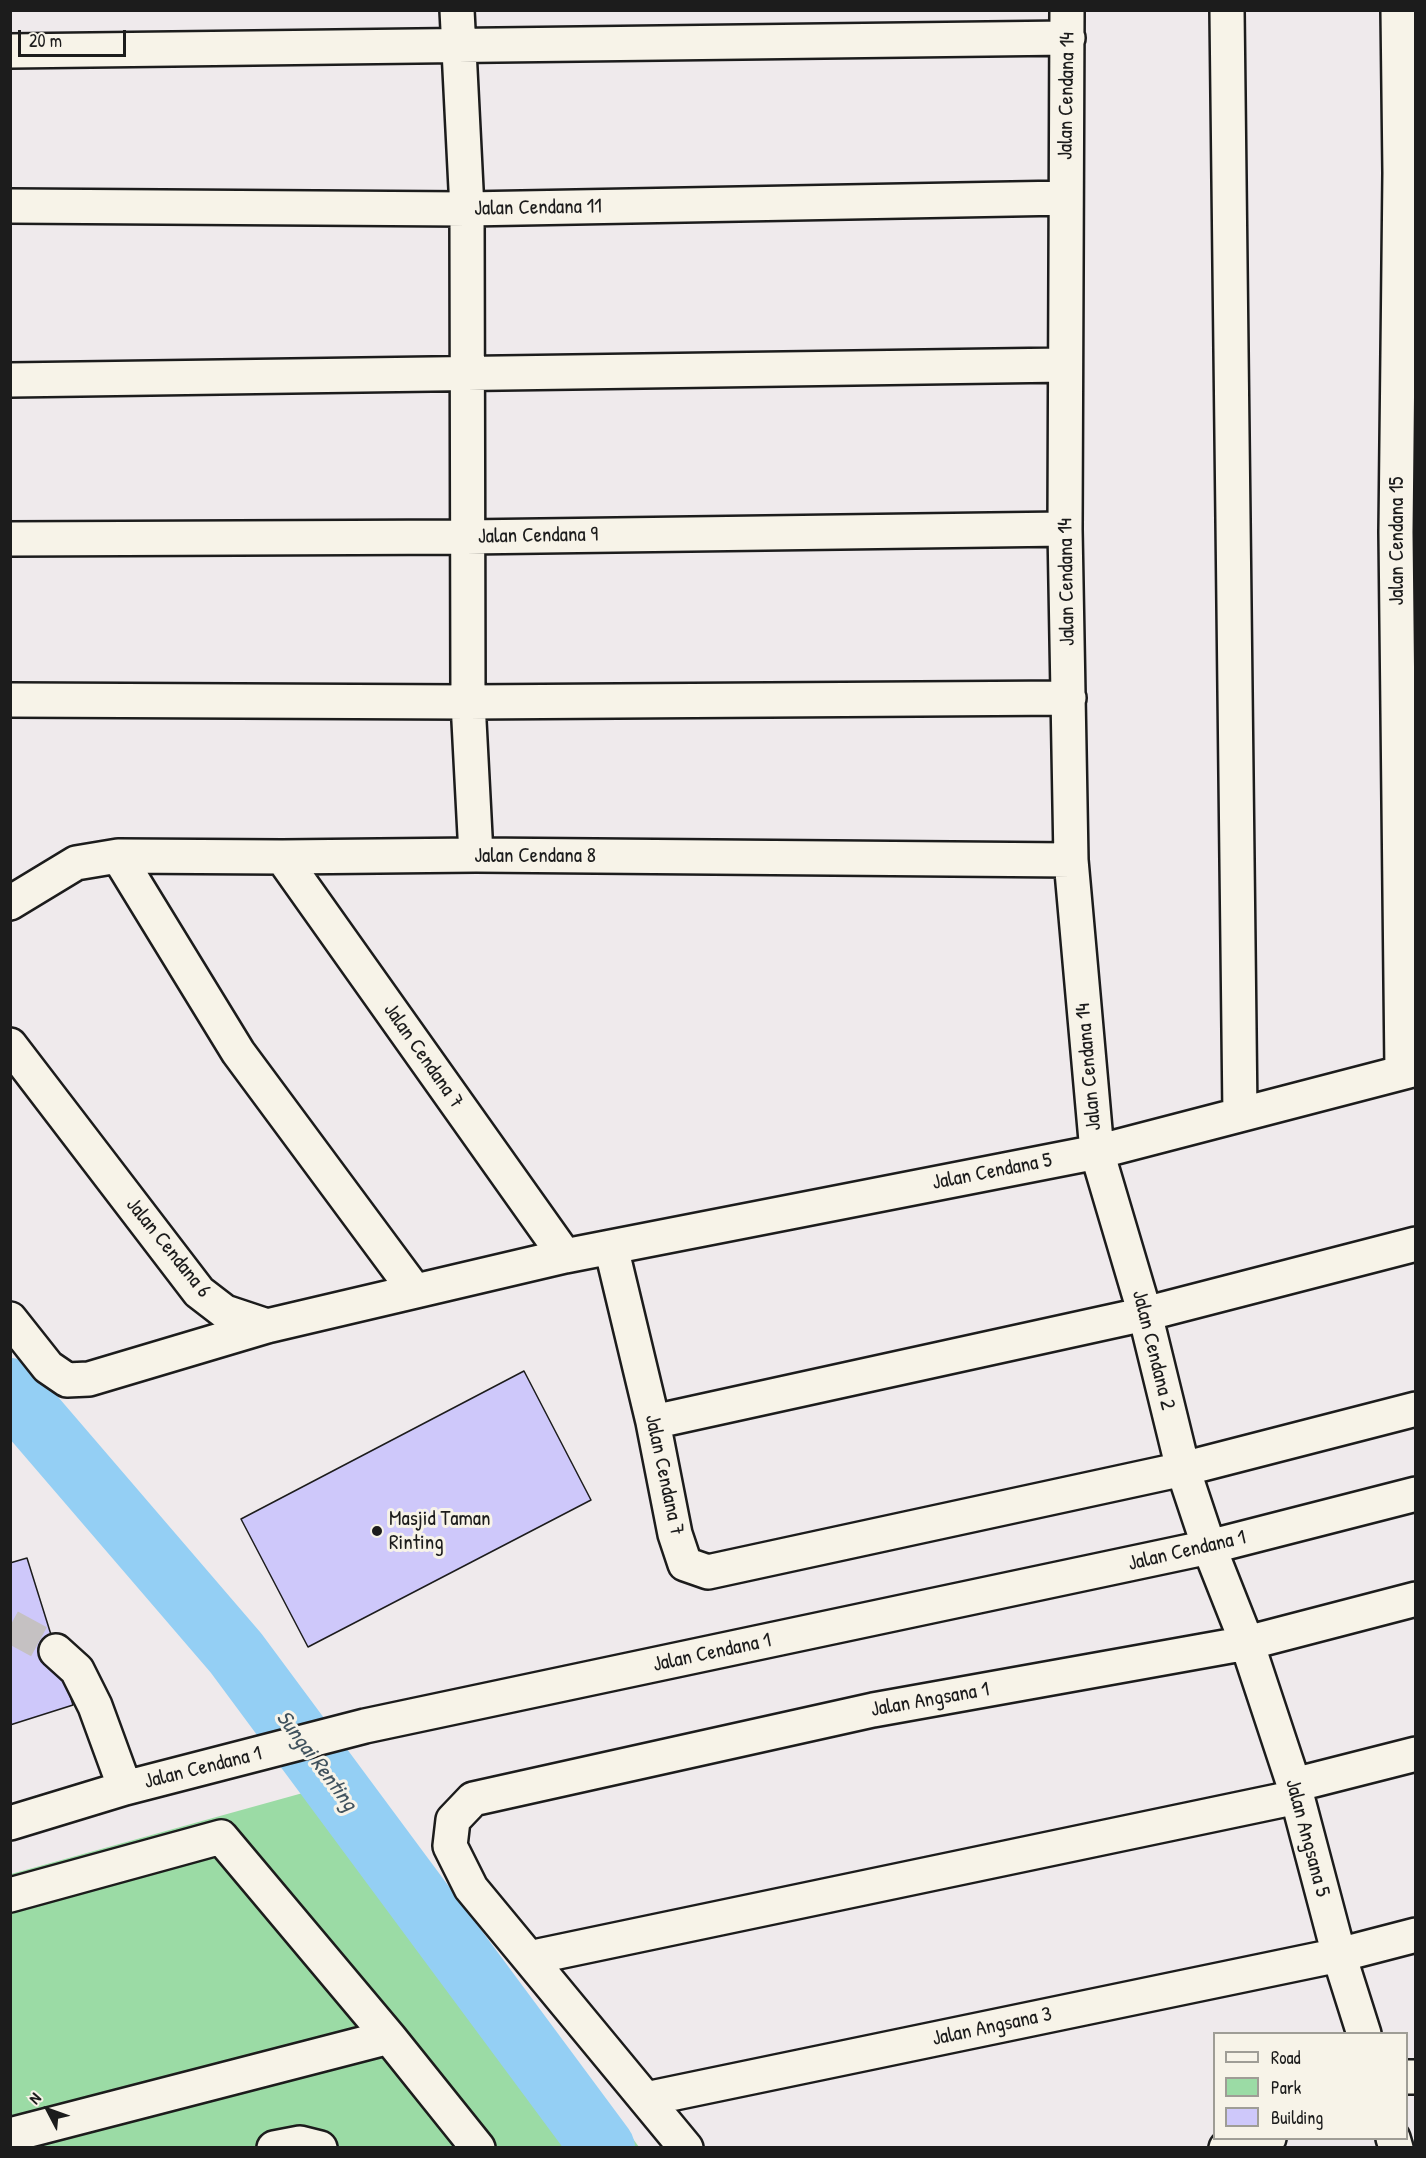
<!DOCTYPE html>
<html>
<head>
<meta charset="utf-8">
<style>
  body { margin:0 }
  #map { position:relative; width:1426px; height:2158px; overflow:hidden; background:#efeaec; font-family:"Patrick Hand",sans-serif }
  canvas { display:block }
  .frame { position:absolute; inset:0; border:12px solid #1c1c1c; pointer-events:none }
  .legend { position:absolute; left:1213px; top:2032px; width:195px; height:108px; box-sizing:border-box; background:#f7f3e8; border:2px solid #9f9d96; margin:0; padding:8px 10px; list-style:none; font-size:18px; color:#1c1c1c }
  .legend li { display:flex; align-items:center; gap:12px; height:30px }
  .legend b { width:30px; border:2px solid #9f9d96 }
  .north { position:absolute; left:18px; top:2080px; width:60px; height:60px; -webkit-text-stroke:4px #f7f3e8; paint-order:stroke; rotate:311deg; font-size:16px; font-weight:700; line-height:24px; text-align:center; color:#1c1c1c }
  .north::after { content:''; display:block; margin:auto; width:21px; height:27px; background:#1c1c1c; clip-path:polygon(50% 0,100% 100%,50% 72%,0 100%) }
  .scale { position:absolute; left:18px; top:30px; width:108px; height:27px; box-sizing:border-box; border:3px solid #1c1c1c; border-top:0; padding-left:8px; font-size:18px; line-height:21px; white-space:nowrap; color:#1c1c1c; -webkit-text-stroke:4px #f7f3e8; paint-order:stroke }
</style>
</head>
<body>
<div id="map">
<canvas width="1426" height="2158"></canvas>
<div class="frame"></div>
<ul class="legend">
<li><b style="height:8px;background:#f7f3e8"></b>Road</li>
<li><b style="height:16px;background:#9bdba5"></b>Park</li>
<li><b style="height:16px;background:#cec8fa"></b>Building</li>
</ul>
<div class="north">N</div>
<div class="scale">20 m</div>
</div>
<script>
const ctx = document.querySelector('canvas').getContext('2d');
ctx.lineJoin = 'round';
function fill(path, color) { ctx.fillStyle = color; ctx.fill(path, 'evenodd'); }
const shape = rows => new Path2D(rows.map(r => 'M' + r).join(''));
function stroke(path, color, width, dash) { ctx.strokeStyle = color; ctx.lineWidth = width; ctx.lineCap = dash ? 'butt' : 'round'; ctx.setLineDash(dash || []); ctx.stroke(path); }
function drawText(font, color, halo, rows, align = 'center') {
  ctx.font = font + ' "Patrick Hand",sans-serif'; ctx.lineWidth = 6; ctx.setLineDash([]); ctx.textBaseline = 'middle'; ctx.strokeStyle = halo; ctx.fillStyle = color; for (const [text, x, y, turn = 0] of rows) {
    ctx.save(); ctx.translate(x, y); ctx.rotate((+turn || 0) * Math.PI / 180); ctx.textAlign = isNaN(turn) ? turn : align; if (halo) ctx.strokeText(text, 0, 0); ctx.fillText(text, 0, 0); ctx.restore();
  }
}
fill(shape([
  [364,1776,639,2147,11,2148,11,1874]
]), '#9bdba5');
stroke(shape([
  [10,1390,236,1653,603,2148]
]), '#94cff4', 64);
const building = shape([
  [524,1371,591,1500,308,1647,241,1519,524,1371],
  [27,1558,73,1705,10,1725,10,1563,27,1558]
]);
fill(building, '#cec8fa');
stroke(building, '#1c1c1c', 1.5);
stroke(shape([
  [10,1626,56,1651]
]), '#c5c1c2', 33, [33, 16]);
const minor = shape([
  [457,10,467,209,468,702,476,855],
  [1067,10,1065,529,1071,860,1097,1152,1145,1314,1183,1469,1209,1547,1247,1643,1294,1785,1339,1955,1364,2034],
  [1227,10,1240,1114],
  [1398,10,1400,173,1396,532,1402,1072],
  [10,51,1068,38],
  [10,206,467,209,1066,198],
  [10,380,1065,365],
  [10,539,466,537,1065,529],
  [10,700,468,702,1069,698],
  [118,856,238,1052,415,1291],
  [282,857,565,1256],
  [10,903,76,863,118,856,282,857,476,855,1071,860],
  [10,1045,199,1292,225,1312,267,1326],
  [611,1247,653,1422,675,1534,685,1564,708,1572,1183,1469,1416,1409],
  [10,1319,48,1367,67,1380,89,1379,267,1326,565,1256,1097,1152,1416,1069],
  [653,1422,1145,1314,1416,1244],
  [56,1651,77,1670,95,1706,125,1788],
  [1294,1785,1416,1754],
  [10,1823,125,1788,365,1726,1209,1547,1416,1494],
  [10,1895,221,1837,389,2037,10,2135],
  [529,1958,1297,1797],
  [389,2037,478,2148],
  [1406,2077,1416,2077],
  [646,2099,1339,1955,1416,1935],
  [1393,2138,1396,2148],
  [274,2148,300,2143,320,2148],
  [686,2148,471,1888,450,1846,453,1820,473,1799,873,1710,1247,1643,1416,1599],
  [1226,2148,1269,2138]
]);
stroke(minor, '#1c1c1c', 38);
stroke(minor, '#f7f3e8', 33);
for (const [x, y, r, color] of [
  [377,1531,6,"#1c1c1c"]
]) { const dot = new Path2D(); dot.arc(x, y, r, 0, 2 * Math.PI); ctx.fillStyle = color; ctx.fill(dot); stroke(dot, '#f7f3e8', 2); }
drawText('21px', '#1c1c1c', '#f7f3e8', [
  ["Jalan Cendana 14",1067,96,-89],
  ["Jalan Cendana 11",538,208,-1],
  ["Jalan Cendana 9",538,536,-1],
  ["Jalan Cendana 15",1397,541,-90],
  ["Jalan Cendana 14",1067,582,-91],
  ["Jalan Cendana 8",535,856],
  ["Jalan Cendana 7",423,1056,55],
  ["Jalan Cendana 14",1089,1067,-95],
  ["Jalan Cendana 5",992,1172,-11],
  ["Jalan Cendana 6",168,1248,51],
  ["Jalan Cendana 2",1153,1350,76],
  ["Jalan Cendana 7",664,1475,78],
  ["Jalan Cendana 1",1187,1551,-13],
  ["Jalan Cendana 1",712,1653,-12],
  ["Jalan Angsana 1",930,1700,-10],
  ["Jalan Cendana 1",203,1768,-14],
  ["Jalan Angsana 5",1307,1838,75],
  ["Jalan Angsana 3",992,2027,-12]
]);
drawText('21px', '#1c1c1c', '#f7f3e8', [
  ["Masjid Taman",389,1519],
  ["Rinting",389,1543]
], 'left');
drawText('italic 22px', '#40525d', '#f7f3e8', [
  ["Sungai Renting",316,1761,53]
]);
</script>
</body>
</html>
